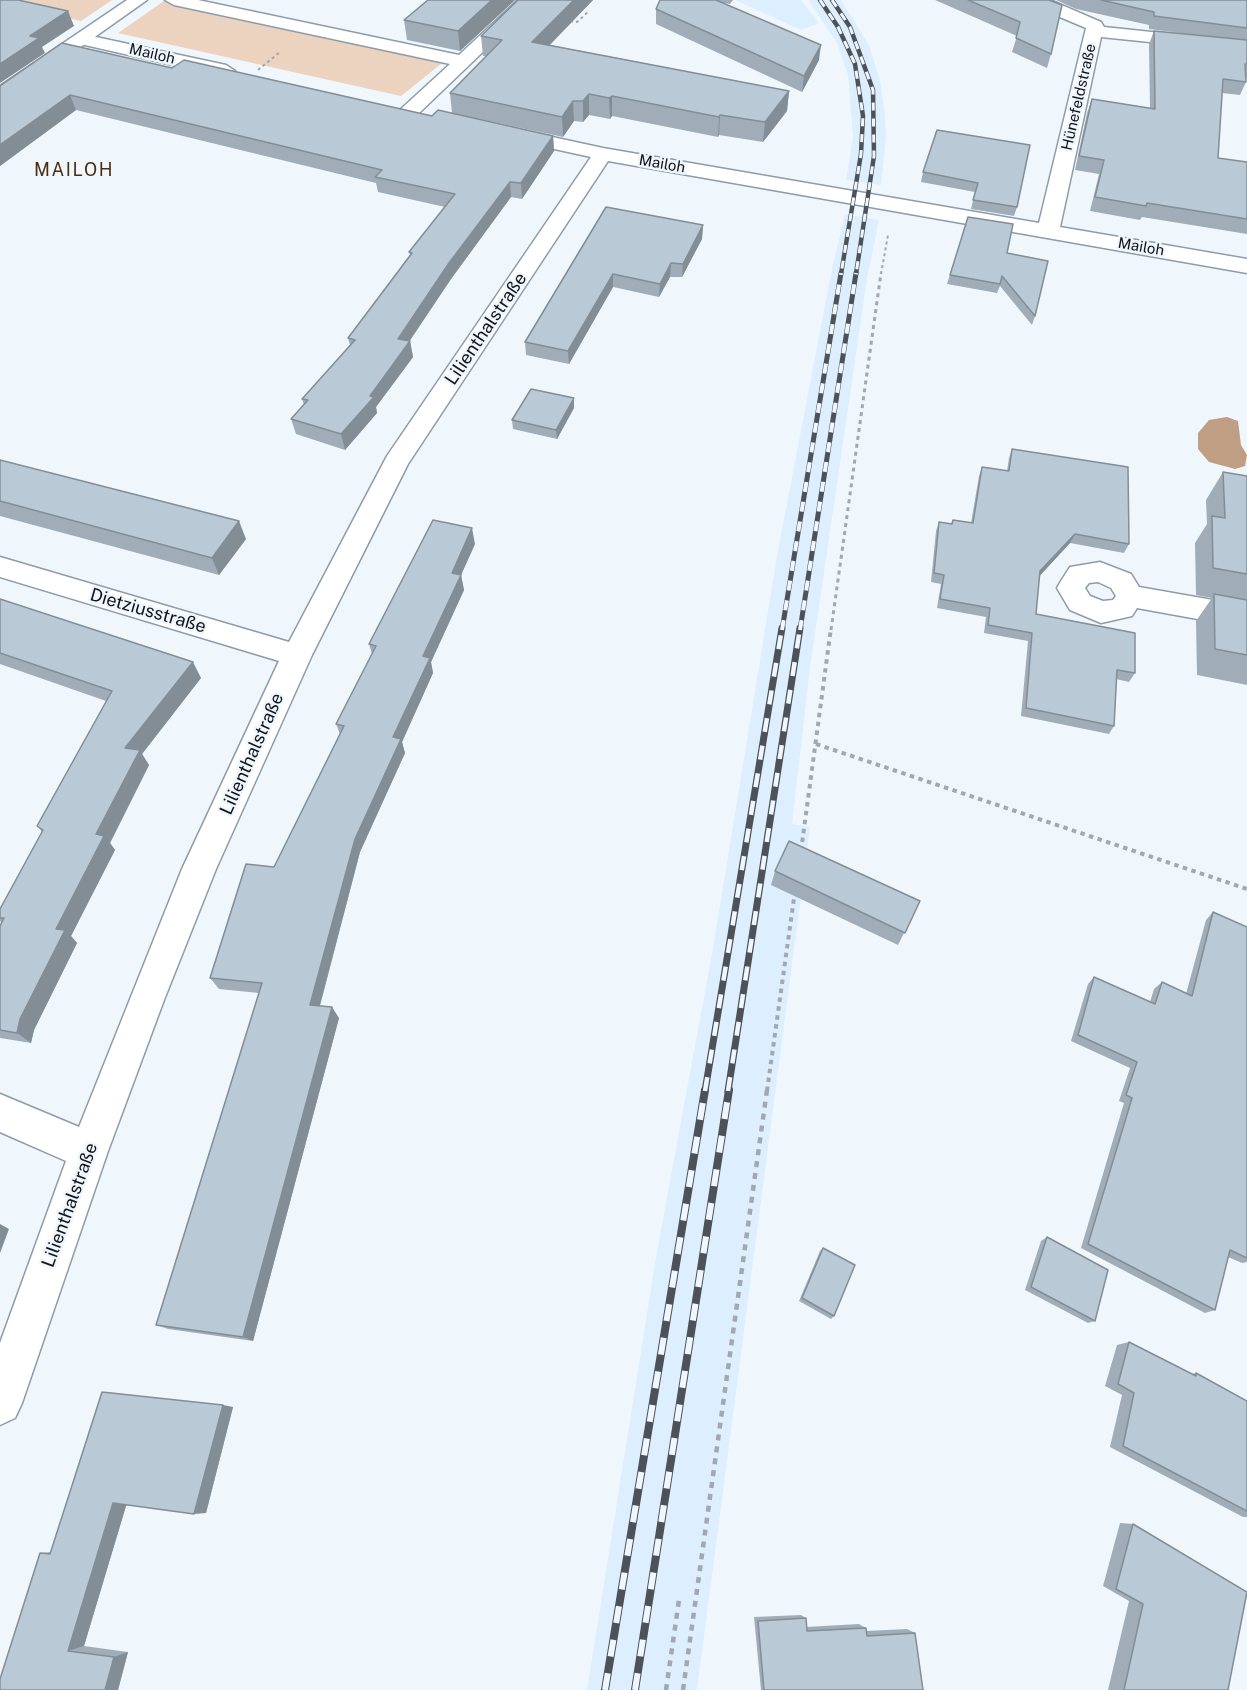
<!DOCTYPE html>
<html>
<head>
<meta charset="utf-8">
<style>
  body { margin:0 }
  canvas { display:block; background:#f0f7fc }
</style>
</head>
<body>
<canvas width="1247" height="1690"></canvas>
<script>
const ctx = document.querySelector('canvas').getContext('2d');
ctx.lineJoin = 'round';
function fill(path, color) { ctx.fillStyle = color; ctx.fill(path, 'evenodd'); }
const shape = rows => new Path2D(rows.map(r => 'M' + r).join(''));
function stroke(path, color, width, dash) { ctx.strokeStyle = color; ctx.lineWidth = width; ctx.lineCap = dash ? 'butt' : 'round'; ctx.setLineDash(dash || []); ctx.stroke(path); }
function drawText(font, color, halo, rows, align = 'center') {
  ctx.font = font + ' "Public Sans",sans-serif'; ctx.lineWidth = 5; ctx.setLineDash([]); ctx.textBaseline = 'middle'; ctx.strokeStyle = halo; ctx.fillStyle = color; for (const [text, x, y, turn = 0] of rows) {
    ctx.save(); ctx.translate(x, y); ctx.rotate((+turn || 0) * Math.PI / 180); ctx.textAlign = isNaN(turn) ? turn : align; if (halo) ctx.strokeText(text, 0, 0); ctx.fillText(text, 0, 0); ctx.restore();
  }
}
fill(shape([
  [735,0,801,0,819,23,801,30],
  [808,0,841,0,869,45,880,81,885,116,886,138,881,185,846,180,853,136,848,75,837,43],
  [845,214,879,220,867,279,810,668,792,824,810,827,697,1690,587,1690,656,1257,713,948,778,550,832,269]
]), '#ddeffe');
fill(shape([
  [0,0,112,0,81,21,0,3],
  [164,1,434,58,441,64,401,96,118,33]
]), '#ecd3bf');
fill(shape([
  [1227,417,1238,421,1241,445,1247,455,1245,466,1235,469,1209,462,1198,449,1198,433,1209,420]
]), '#bf9e84');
const street = shape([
  [165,0,198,0,459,55,518,0,537,0,416,116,409,118,399,112,402,108,450,64,174,5,165,0],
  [1026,0,1050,0,1101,22,1104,27,1247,42,1247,52,1101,37,1060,227,1247,259,1247,273,608,161,408,464,312,655,216,869,164,1000,108,1151,22,1403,15,1418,0,1425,0,1343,66,1161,0,1132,0,1094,79,1127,182,869,279,661,0,577,0,557,289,642,387,456,591,157,504,138,501,134,504,130,511,128,603,148,1039,223,1086,28,1029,4,1026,0],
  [82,34,226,65,235,71,226,77,76,43,73,39,82,34],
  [1100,562,1131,574,1139,587,1247,606,1247,628,1137,608,1132,616,1101,623,1070,610,1057,588,1061,581,1070,567,1100,562],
  [1098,582,1111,588,1116,596,1113,600,1103,601,1090,596,1085,588,1089,583,1098,582]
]);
const secondary = shape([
  [127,0,147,0,7,99,0,101,0,86,127,0]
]);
stroke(street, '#8d9ca8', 3);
stroke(secondary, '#8d9ca8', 3);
stroke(shape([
  [570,21,577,22,589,11],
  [258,70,280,52],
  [881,274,888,235]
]), '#a2a8ad', 2, [3, 3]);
stroke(shape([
  [831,630,881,273]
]), '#a2a8ad', 3, [4, 4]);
stroke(shape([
  [816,744,1247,889],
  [801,851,831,628],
  [767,1091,795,891]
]), '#a2a8ad', 4, [4.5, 4.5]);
stroke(shape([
  [666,1690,679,1600],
  [683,1690,767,1090]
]), '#a2a8ad', 4.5, [6, 6]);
fill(street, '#fff');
fill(secondary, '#fff');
const railFar3 = shape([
  [820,0,838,27,855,64,863,116,861,154,841,274],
  [832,0,850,27,873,90,874,156,856,274]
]);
const railFar2 = shape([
  [782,630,841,273],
  [800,630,856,273]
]);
const railFar1 = shape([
  [705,1091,782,628],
  [728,1091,800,628]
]);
const rail = shape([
  [605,1690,705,1090],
  [635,1690,729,1090]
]);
stroke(railFar3, '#4c5257', 4.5);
stroke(railFar2, '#4c5257', 5);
stroke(railFar1, '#4c5257', 7);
stroke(rail, '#4c5257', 8);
stroke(railFar3, '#f0f7fc', 3, [8]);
stroke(railFar2, '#f0f7fc', 4, [10]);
stroke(railFar1, '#f0f7fc', 4.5, [14]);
stroke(rail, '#f0f7fc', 6, [17]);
fill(shape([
  [428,0,515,0,460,51,407,40,404,20],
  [518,0,593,0,550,45,789,91,787,111,763,142,719,135,718,137,612,116,610,119,589,115,583,122,574,121,563,137,452,113,450,93,486,56,483,56,481,36],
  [660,0,733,0,730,4,724,3,819,60,802,92,656,24,656,9],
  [935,0,1049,0,1051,54,1047,68,1012,52,1017,36],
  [1056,0,1247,0,1247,78,1246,78,1246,82,1240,95,1222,93,1218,158,1247,162,1247,234,1142,217,1140,220,1090,211,1099,174,1075,170,1087,113,1092,99,1150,108,1149,44,1154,31,1181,33,1149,29,1149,25,1076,9],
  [172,68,432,116,553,136,554,151,522,199,511,197,451,279,409,341,410,341,413,357,376,407,377,413,345,450,296,434,291,419,304,405,302,399,350,345,348,338,410,255,409,252,445,207,378,192,376,183,76,110,0,166,0,86],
  [937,130,1017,207,1014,216,971,209,975,192,921,182,923,172],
  [606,207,703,225,702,239,682,277,670,277,659,297,613,287,569,364,526,355,525,342],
  [968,217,1007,253,1035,316,1032,325,1000,286,997,293,947,284],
  [574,408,557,439,513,429,512,420],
  [1012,449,1129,544,1124,553,1070,543,1039,576,1036,614,1135,673,1129,682,1116,679,1114,726,1109,734,1021,716,1028,641,984,633,986,617,937,608,941,584,931,582,936,531,939,522,951,524,953,520,971,523,979,476,982,467,1007,471,1009,458],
  [0,460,246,539,219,575,0,516],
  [1223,472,1247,476,1247,685,1197,675,1196,621,1212,598,1196,595,1195,543,1207,524,1206,500],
  [475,544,461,575,464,590,431,662,433,673,402,742,405,753,360,852,320,1006,339,1018,253,1341,168,1329,156,1325,259,993,219,989,210,978,274,867,340,734,336,724,372,654,369,644],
  [0,599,201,678,142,754,149,765,110,843,115,850,71,936,77,943,34,1030,31,1043,0,1038,0,926,2,923,0,921,0,909,42,832,37,826,106,701,0,664],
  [775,871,920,901,898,945,771,885],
  [1213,912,1247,927,1247,1262,1242,1263,1228,1257,1215,1310,1205,1313,1081,1248,1124,1103,1119,1101,1130,1068,1071,1041,1088,984,1094,977,1150,1002,1154,989,1162,982,1186,994,1206,920],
  [1047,1237,1095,1321,1088,1323,1025,1290,1041,1241],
  [823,1248,834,1316,831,1319,799,1301,820,1251],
  [1129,1342,1192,1374,1196,1373,1247,1401,1247,1517,1243,1517,1110,1447,1122,1395,1105,1386,1117,1345],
  [233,1407,206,1513,126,1505,84,1646,128,1652,118,1690,0,1690,40,1553,51,1552],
  [1120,1523,1133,1524,1228,1690,1108,1690,1129,1601,1103,1586],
  [801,1615,806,1618,806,1627,859,1624,866,1628,866,1631,907,1629,915,1633,923,1690,761,1690,754,1617]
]), '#a0adb8');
fill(shape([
  [492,0,515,0,460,51,458,31],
  [574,0,593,0,533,62,532,42],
  [68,11,74,26,42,47,45,53,0,83,0,64,30,36],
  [821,45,819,60,802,92,804,76],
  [789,91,787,111,763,142,765,122],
  [589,94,589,115,583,122,583,101],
  [70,95,76,110,0,166,0,145],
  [612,96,612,116,610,119,609,98],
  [573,101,574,121,563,137,562,117],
  [720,115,719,135,718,137,719,117],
  [553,136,554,151,522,199,521,183],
  [510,182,511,197,451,279,401,354,398,339,449,263],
  [703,225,702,239,682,277,683,264],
  [671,263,670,277,659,297,660,284],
  [613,274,613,287,569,364,568,351],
  [410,341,413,357,376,407,377,413,345,450,341,434],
  [574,398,574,408,557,439,556,430],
  [239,521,246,539,219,575,212,558],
  [472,528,475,544,461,575,464,590,431,662,433,673,402,742,405,753,360,852,317,1016,310,1005,355,839,393,737,452,573],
  [1075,534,1070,543,1036,580,1040,571],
  [193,662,201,678,142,754,149,765,110,843,115,850,71,936,77,943,34,1030,31,1043,17,1033,20,1019,56,929,96,834,125,748],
  [332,1007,339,1018,253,1341,243,1337],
  [0,1224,9,1229,0,1253],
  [223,1405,233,1407,206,1513,194,1514],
  [113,1503,127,1503,84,1646,68,1651],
  [128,1652,118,1690,105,1690,114,1657]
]), '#828d96');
const building = shape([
  [0,0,18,0,68,11,30,36,39,38,0,64,0,0],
  [428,0,492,0,458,31,404,20,428,0],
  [518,0,574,0,532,42,789,91,765,122,720,115,719,117,612,96,609,98,589,94,583,101,573,101,562,117,450,93,502,40,481,36,518,0],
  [660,0,716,0,821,45,804,76,656,9,660,0],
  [968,0,1049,0,1062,5,1051,54,1016,38,1020,22,968,0],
  [1101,0,1247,0,1247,28,1154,16,1154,12,1101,0],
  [1154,31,1247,40,1247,64,1245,64,1246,82,1223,79,1218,158,1247,162,1247,219,1147,203,1146,206,1095,197,1104,160,1079,156,1092,99,1155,109,1154,31],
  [62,43,172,68,184,60,432,116,438,110,553,136,521,183,510,182,449,263,398,339,410,341,370,396,374,397,341,434,291,419,308,400,302,399,355,340,348,338,412,253,409,252,455,194,375,177,382,170,70,95,0,145,0,86,62,43],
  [937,130,1030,145,1017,207,973,200,978,183,923,172,937,130],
  [606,207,703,225,683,264,671,263,660,284,613,274,568,351,525,342,606,207],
  [968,217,1013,224,1007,253,1048,261,1035,316,1002,276,1000,284,950,275,968,217],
  [531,389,574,398,556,430,512,420,531,389],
  [1012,449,1128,467,1129,544,1075,534,1040,571,1036,614,1135,633,1135,673,1117,670,1114,726,1026,708,1032,633,988,625,990,608,940,599,944,575,934,573,939,522,952,524,953,520,973,523,982,467,1009,471,1012,449],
  [0,460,239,521,212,558,0,501,0,460],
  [1223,472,1247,476,1247,574,1213,568,1212,516,1225,518,1223,472],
  [433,520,472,528,452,573,461,575,423,656,430,658,393,737,401,739,355,839,310,1005,332,1007,243,1337,156,1325,262,983,210,978,246,864,274,867,344,726,336,724,376,646,369,644,433,520],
  [1214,594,1247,600,1247,655,1215,649,1214,594],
  [0,599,193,662,125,748,140,750,96,834,104,836,56,929,65,930,20,1019,17,1033,0,1030,0,926,4,918,0,918,0,909,43,830,37,826,112,691,0,653,0,599],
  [789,841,920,901,905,933,775,871,789,841],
  [1213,912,1247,927,1247,1258,1230,1250,1215,1310,1088,1244,1132,1098,1126,1095,1137,1062,1078,1035,1094,977,1155,1004,1162,982,1192,996,1213,912],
  [1047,1237,1108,1270,1095,1321,1031,1287,1047,1237],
  [823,1248,855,1265,834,1316,802,1298,823,1248],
  [1129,1342,1196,1376,1196,1373,1247,1401,1247,1511,1123,1446,1134,1393,1118,1384,1129,1342],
  [102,1392,223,1405,194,1514,113,1503,68,1651,114,1657,105,1690,0,1690,0,1679,40,1553,50,1554,102,1392],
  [1133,1524,1247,1592,1228,1690,1124,1690,1143,1604,1116,1589,1133,1524],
  [806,1618,807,1631,866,1628,867,1636,915,1633,923,1690,764,1690,758,1621,806,1618]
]);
fill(building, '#bac9d6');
stroke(building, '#828d96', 1.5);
drawText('15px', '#0f1419', '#f0f7fc', [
  ["Mailoh",152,54,13],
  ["Hünefeldstraße",1079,97,-77],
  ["Mailoh",662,164,10],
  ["Mailoh",1141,247,10]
]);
ctx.letterSpacing = '1.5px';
drawText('18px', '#4b2c11', '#f0f7fc', [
  ["MAILOH",74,170]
]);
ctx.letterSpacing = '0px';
drawText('18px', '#0f1419', '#f0f7fc', [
  ["Lilienthalstraße",486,329,-56],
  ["Dietziusstraße",148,611,16],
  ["Lilienthalstraße",252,754,-66],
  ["Lilienthalstraße",70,1205,-70]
]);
</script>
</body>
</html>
